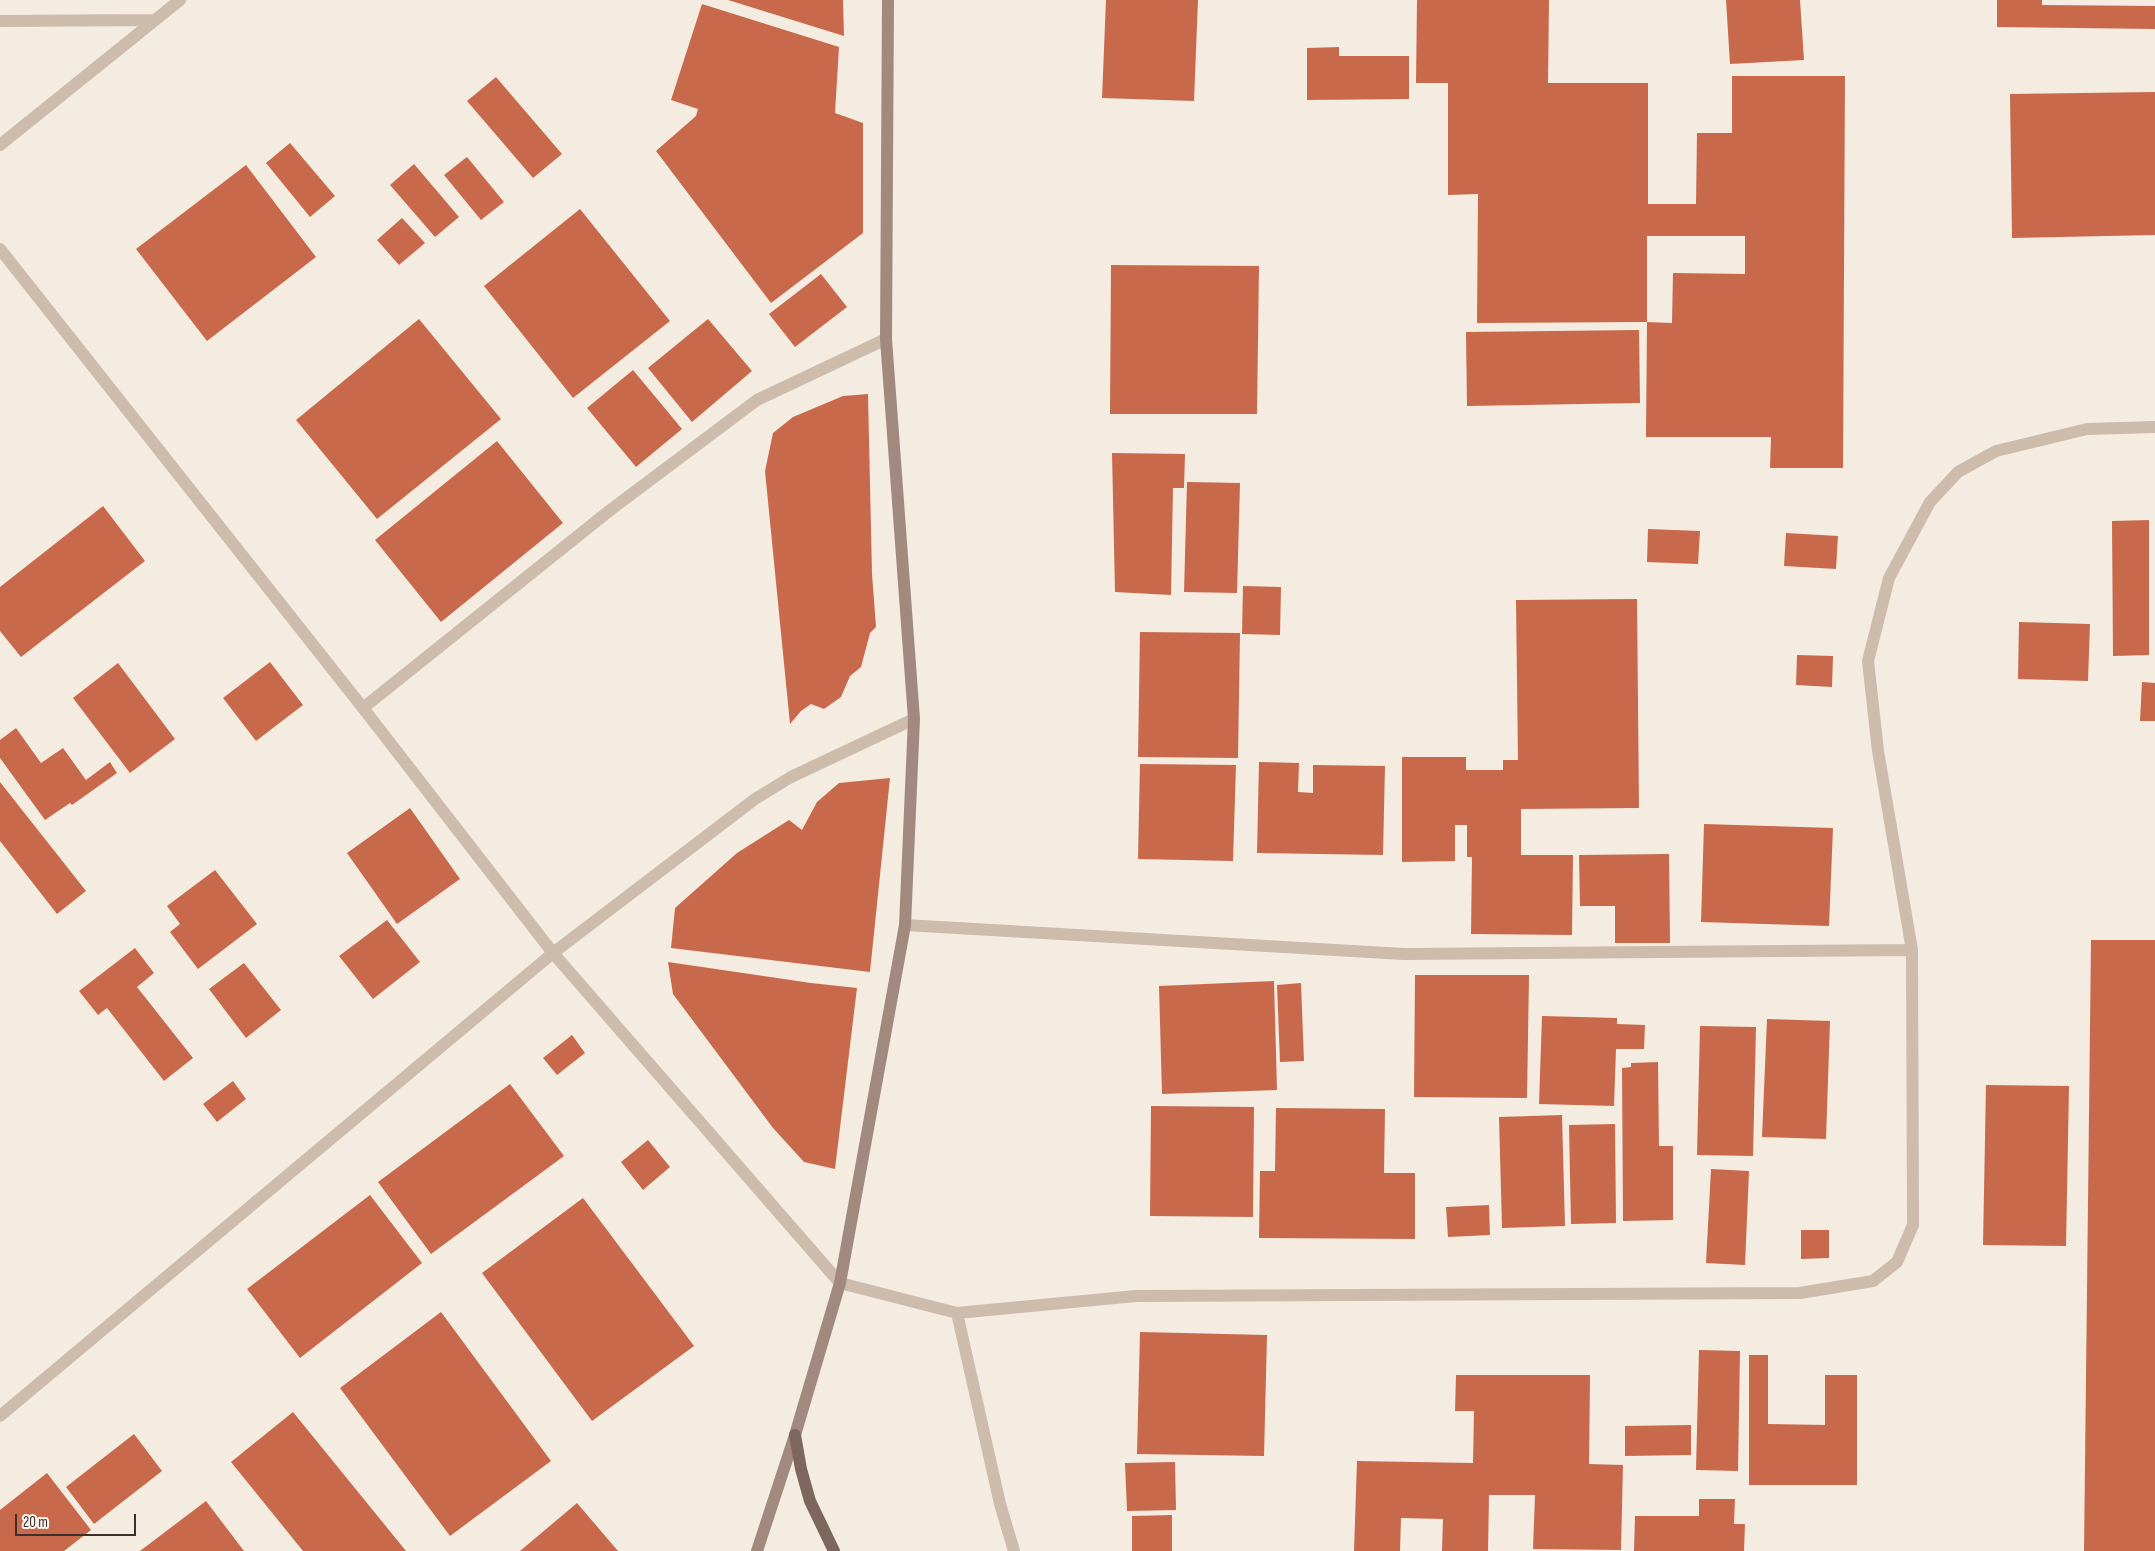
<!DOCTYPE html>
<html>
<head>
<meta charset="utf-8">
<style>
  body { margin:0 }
  #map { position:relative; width:2155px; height:1551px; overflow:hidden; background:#f4ebe1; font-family:"Sofia Sans Condensed",sans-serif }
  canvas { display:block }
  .scale { position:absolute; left:15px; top:1514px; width:121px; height:22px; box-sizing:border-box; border:2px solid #3b302b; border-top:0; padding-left:6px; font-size:15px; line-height:18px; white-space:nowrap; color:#3b302b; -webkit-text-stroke:4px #fbf5ee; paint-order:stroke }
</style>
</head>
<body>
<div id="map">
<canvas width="2155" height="1551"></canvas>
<div class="scale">20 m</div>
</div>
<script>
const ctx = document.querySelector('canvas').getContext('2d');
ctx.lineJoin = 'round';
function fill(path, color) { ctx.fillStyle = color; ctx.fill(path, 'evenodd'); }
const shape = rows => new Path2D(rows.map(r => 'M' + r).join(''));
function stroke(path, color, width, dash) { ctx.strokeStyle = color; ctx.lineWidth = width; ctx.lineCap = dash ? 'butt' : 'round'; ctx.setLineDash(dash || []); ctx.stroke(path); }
fill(shape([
  [728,0,843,0,844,36],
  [1106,0,1198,0,1194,101,1102,98],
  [1417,0,1549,0,1548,83,1648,83,1648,204,1696,204,1697,133,1732,133,1732,76,1845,76,1843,468,1770,468,1771,437,1646,437,1647,322,1672,323,1673,273,1745,274,1745,236,1647,236,1647,322,1477,323,1478,194,1448,195,1448,83,1416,83],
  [1726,0,1800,0,1804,60,1730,64],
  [1997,0,2042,0,2042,5,2155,6,2155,29,1997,27],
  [702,4,839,47,835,113,863,123,863,233,771,303,656,151,696,116,698,109,671,100],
  [1339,47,1339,56,1409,56,1409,99,1307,100,1307,48],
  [496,77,562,154,533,178,467,101],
  [2155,92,2155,235,2012,238,2010,94],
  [290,143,335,196,310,217,266,163],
  [467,157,504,202,481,220,444,175],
  [414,164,459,217,435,237,390,185],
  [246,165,316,257,207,341,136,249],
  [580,209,670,321,573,398,484,286],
  [402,218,425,243,399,265,377,240],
  [1111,265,1259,266,1257,414,1110,414],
  [821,274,847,307,795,347,769,314],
  [419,319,501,419,377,519,296,420],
  [708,319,752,371,692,422,648,368],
  [1639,330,1640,403,1467,406,1466,332],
  [633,370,682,429,636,467,587,408],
  [868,394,872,574,876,627,870,633,861,667,850,676,841,697,824,709,811,704,801,711,790,724,765,471,773,433,793,417,843,396],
  [497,441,563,523,441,622,375,540],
  [1112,453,1185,454,1184,488,1173,488,1171,595,1115,592],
  [1187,482,1240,483,1237,593,1184,592],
  [103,506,145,561,21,657,0,631,0,587],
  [2149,520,2149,655,2113,656,2112,521],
  [1648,529,1700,531,1698,564,1647,562],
  [1786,533,1838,536,1836,569,1784,566],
  [1243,586,1281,587,1280,635,1242,634],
  [1637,599,1639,808,1521,809,1521,855,1573,855,1572,935,1471,934,1472,857,1467,857,1467,825,1455,825,1455,861,1402,862,1402,757,1466,757,1466,770,1503,770,1503,760,1518,760,1516,600],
  [2019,622,2090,624,2088,681,2018,679],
  [1140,632,1240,633,1238,758,1138,757],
  [1797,655,1833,656,1832,687,1796,685],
  [270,662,303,705,256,741,223,698],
  [118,663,175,739,130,773,73,698],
  [2142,682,2155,683,2155,721,2140,721],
  [16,728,41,763,63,748,86,780,110,762,117,773,72,805,70,803,45,820,0,758,0,740],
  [1259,762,1299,763,1298,792,1313,793,1313,765,1385,766,1383,855,1257,853],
  [1140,764,1236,765,1233,861,1138,859],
  [890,778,870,972,671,948,675,908,737,853,789,820,802,830,817,802,839,783],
  [0,782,86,891,57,914,0,841],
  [410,808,460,879,397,924,347,853],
  [1704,824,1833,828,1829,926,1701,922],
  [1669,854,1670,943,1615,943,1615,906,1580,906,1579,855],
  [215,870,257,924,198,969,170,932,180,924,167,906],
  [387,920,420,962,373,999,339,956],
  [2091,940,2155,940,2155,1551,2084,1551],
  [135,948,154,973,137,987,193,1058,164,1081,107,1008,98,1015,79,991],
  [668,962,811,983,857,988,835,1169,804,1162,773,1128,673,994],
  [244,963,281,1010,246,1038,209,989],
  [1415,975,1529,975,1527,1098,1414,1097],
  [1274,981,1277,1090,1162,1094,1159,986],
  [1301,983,1304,1061,1280,1062,1277,985],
  [1542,1016,1617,1018,1617,1024,1645,1025,1644,1049,1616,1049,1614,1106,1539,1104],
  [1767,1019,1830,1021,1826,1139,1762,1137],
  [1700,1026,1756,1027,1753,1156,1697,1155],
  [572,1035,585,1053,557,1075,543,1058],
  [1658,1062,1659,1146,1673,1146,1673,1220,1623,1221,1622,1068,1631,1067,1631,1063],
  [233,1081,246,1099,217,1122,203,1104],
  [510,1084,564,1156,431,1254,378,1182],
  [1986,1085,2069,1086,2066,1246,1983,1245],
  [1151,1106,1254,1107,1253,1217,1150,1216],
  [1276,1108,1385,1109,1384,1173,1415,1173,1415,1239,1259,1238,1260,1171,1275,1171],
  [1562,1115,1565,1226,1502,1228,1499,1117],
  [1615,1124,1616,1223,1571,1224,1569,1125],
  [648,1140,670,1167,643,1190,621,1162],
  [1711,1169,1749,1171,1745,1265,1706,1263],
  [370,1195,422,1263,300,1358,247,1289],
  [583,1198,694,1346,592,1421,482,1273],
  [1489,1205,1490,1235,1448,1237,1446,1207],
  [1801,1230,1829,1230,1829,1258,1801,1259],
  [441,1312,551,1461,450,1536,340,1388],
  [1140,1332,1267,1335,1264,1456,1137,1454],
  [1699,1350,1740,1351,1738,1471,1696,1470],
  [1749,1355,1768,1355,1768,1424,1825,1425,1825,1375,1857,1375,1857,1485,1749,1485],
  [1456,1375,1590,1375,1589,1464,1623,1465,1621,1550,1533,1549,1535,1495,1489,1495,1488,1551,1442,1551,1443,1519,1401,1518,1400,1551,1354,1551,1357,1461,1473,1463,1474,1411,1455,1411],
  [293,1412,406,1551,303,1551,231,1462],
  [1691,1425,1691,1455,1625,1456,1625,1426],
  [134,1434,162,1471,94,1524,66,1487],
  [1175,1462,1176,1510,1127,1511,1125,1463],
  [47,1473,91,1530,64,1551,0,1551,0,1510],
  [1699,1499,1735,1499,1734,1524,1745,1524,1744,1551,1634,1551,1635,1516,1699,1516],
  [206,1501,244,1551,140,1551],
  [577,1503,618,1551,520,1551],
  [1172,1515,1172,1551,1132,1551,1132,1516]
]), '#c8694b');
stroke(shape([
  [0,21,155,20],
  [0,145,180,0],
  [0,249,363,708,553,953,840,1283,957,1313,1136,1296,1800,1293,1873,1281,1897,1262,1913,1225,1912,950,1878,751,1868,661,1889,578,1930,502,1958,472,1996,451,2087,429,2155,427],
  [363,708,609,511,757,400,886,339],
  [905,925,1404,954,1912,950],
  [957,1313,1000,1504,1014,1551],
  [0,1416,553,953,755,799,791,777,914,719]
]), '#cdbbac', 12);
stroke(shape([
  [757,1551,795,1435,840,1283,905,925,914,719,886,339,888,0]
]), '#a18a7d', 12);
stroke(shape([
  [795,1435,801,1469,810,1501,834,1551]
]), '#7d675c', 12);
</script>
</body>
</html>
